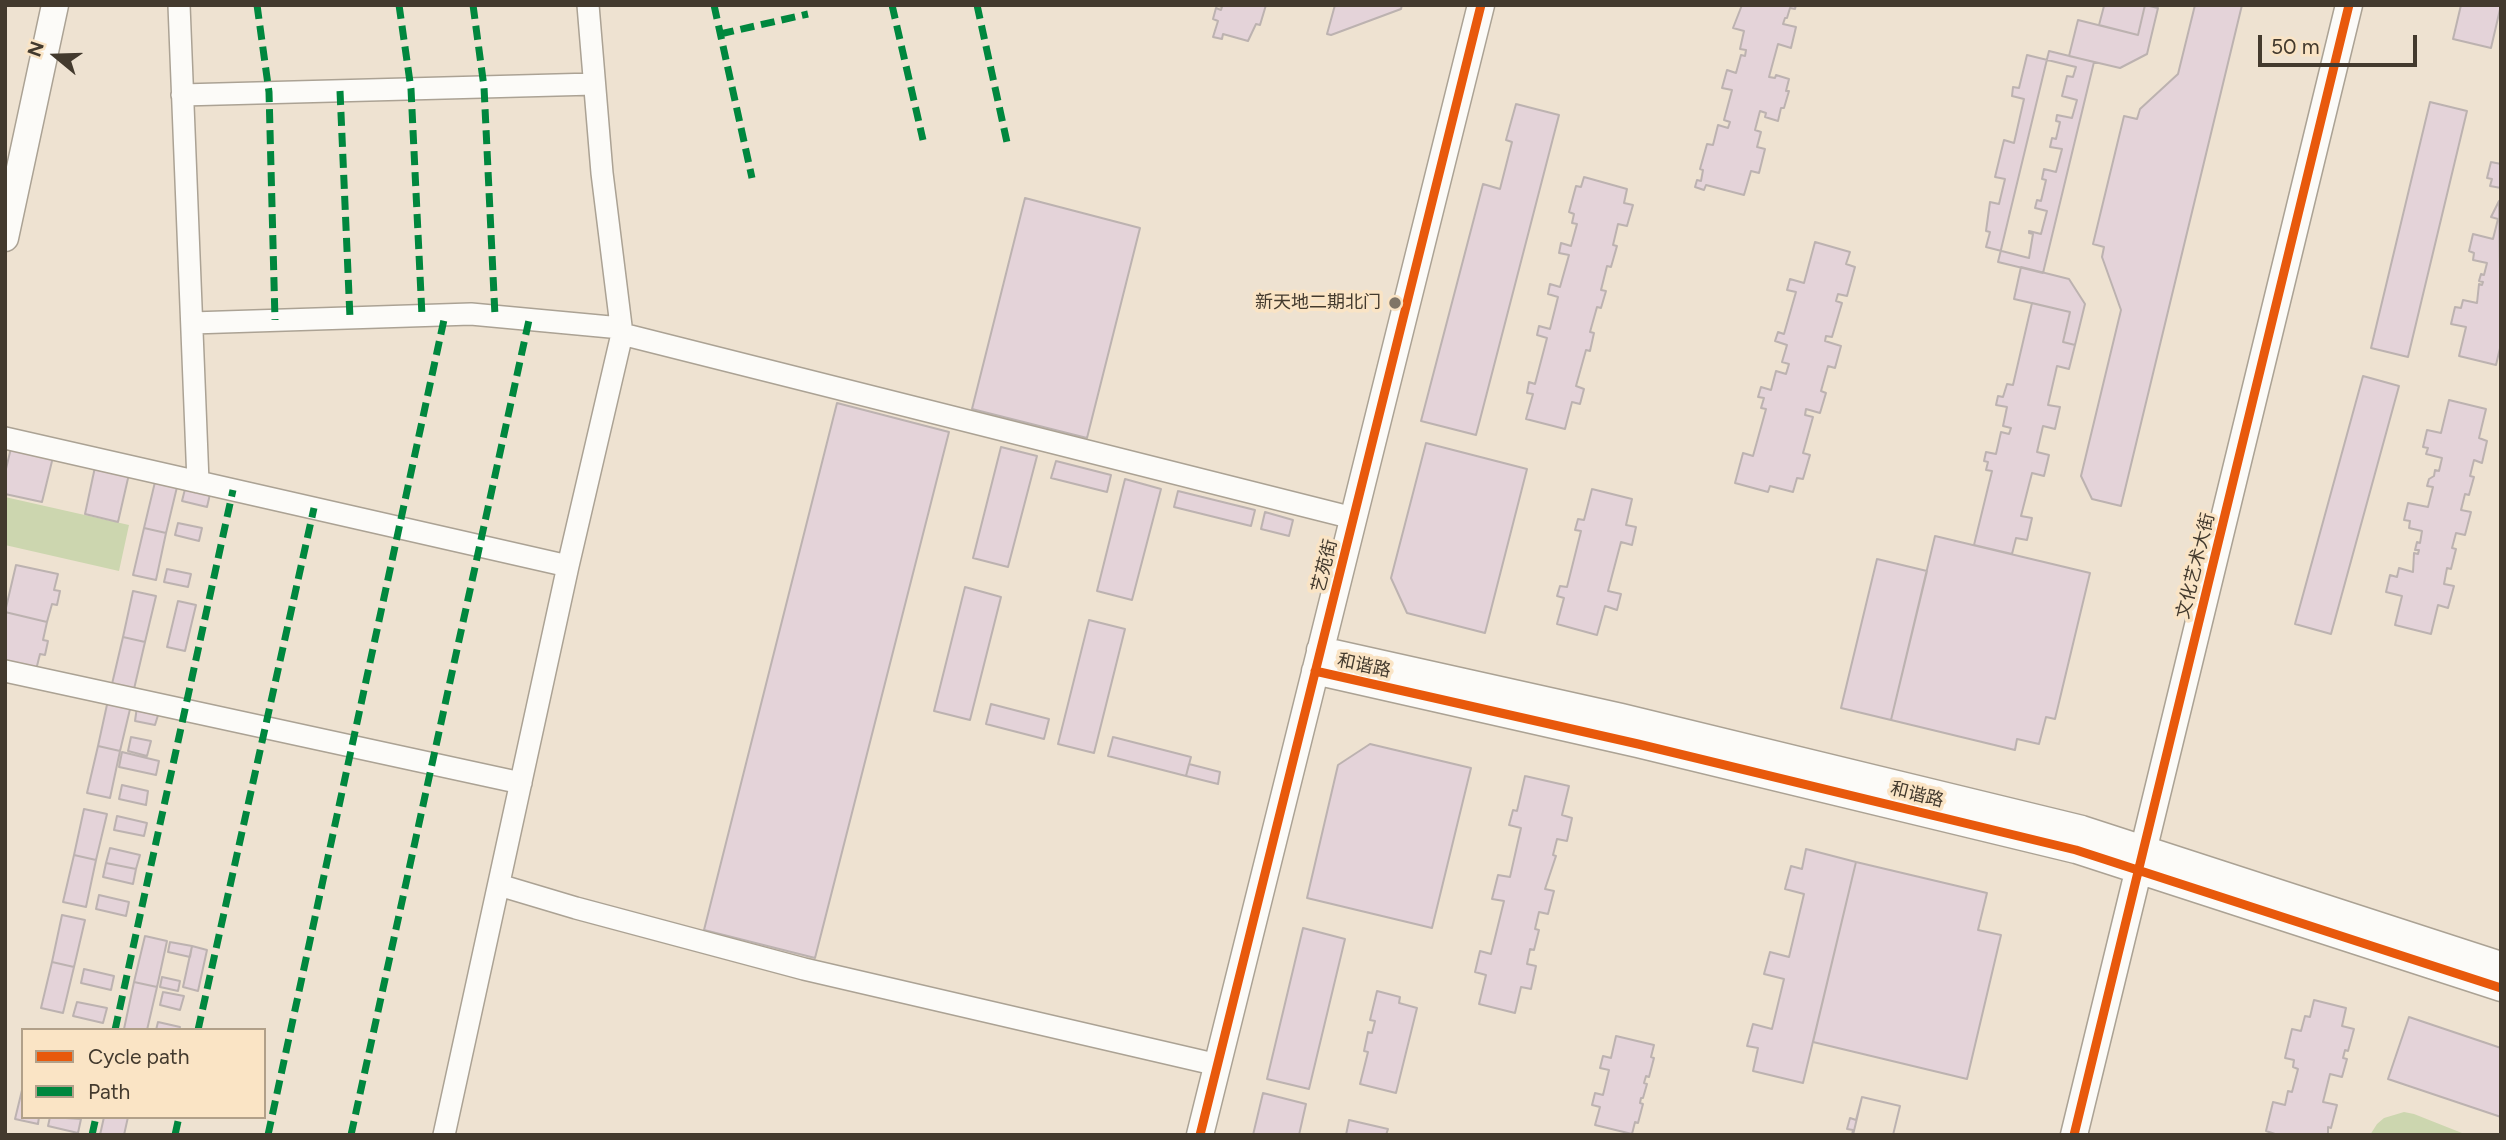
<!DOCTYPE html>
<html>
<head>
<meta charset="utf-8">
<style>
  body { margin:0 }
  #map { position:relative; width:2506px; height:1140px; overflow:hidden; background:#eee2d1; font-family:Figtree,sans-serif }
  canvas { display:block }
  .frame { position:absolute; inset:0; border:7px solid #433a2e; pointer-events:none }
  .legend { position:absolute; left:21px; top:1028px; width:245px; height:91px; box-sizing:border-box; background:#fae4c5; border:2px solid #b1a089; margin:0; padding:9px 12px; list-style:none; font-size:21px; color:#433a2e }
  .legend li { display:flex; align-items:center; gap:14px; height:35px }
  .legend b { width:35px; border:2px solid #b1a089 }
  .north { position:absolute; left:21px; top:21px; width:70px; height:70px; -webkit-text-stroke:5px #fae4c5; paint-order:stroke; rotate:289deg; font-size:19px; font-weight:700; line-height:28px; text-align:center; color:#433a2e }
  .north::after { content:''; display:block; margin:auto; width:24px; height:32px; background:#433a2e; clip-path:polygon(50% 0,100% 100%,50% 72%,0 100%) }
  .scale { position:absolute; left:2258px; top:35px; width:159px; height:32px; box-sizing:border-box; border:4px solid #433a2e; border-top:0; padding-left:9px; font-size:21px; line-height:24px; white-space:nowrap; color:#433a2e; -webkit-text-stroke:5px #fae4c5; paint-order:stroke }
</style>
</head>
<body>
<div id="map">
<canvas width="2506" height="1140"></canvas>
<div class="frame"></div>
<ul class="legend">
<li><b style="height:9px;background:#e8590c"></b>Cycle path</li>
<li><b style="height:9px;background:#00873e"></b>Path</li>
</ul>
<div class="north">N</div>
<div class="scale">50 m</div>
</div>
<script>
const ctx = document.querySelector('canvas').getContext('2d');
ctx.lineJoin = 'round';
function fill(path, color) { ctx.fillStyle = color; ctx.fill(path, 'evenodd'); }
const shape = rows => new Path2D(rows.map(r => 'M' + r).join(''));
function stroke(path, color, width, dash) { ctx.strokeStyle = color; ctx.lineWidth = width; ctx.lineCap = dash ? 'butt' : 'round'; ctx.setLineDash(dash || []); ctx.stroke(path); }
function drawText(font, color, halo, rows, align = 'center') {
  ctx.font = font + ' Figtree,"Noto Sans SC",sans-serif'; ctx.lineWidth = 7; ctx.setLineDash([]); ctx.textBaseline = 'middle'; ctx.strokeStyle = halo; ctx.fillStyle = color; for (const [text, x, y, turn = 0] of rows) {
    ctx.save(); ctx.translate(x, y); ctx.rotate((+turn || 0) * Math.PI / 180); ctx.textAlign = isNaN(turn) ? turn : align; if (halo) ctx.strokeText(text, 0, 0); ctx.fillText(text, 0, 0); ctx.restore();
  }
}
fill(shape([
  [5,497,129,525,119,571,5,545],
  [2404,1112,2414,1114,2467,1135,2370,1135,2377,1124,2384,1118]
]), '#ccd6af');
const building = shape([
  [1217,5,1266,5,1260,25,1256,24,1248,41,1223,34,1222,39,1213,37,1218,21,1213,19,1216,8,1221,10,1222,7,1217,5],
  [1335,5,1402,5,1401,9,1331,35,1327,34,1335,5],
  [1742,5,1796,5,1795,9,1790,8,1787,18,1785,18,1783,24,1796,27,1791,48,1778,44,1769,77,1775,78,1776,75,1789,79,1786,91,1789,91,1784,108,1781,108,1778,121,1765,117,1766,113,1760,111,1755,130,1761,132,1757,147,1765,149,1759,173,1751,171,1744,195,1706,185,1704,190,1695,187,1697,180,1701,181,1703,170,1700,169,1707,144,1713,145,1718,125,1728,128,1730,122,1724,120,1732,90,1722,88,1727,70,1736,73,1741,55,1745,56,1746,50,1740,49,1744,31,1733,28,1742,5],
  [2102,5,2145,5,2138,35,2099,25,2104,6,2102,5],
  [2145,5,2158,8,2147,54,2120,68,2069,56,2078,20,2138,35,2145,5],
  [2195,5,2242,5,2121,506,2092,499,2081,476,2121,310,2102,257,2104,247,2093,244,2124,116,2137,119,2140,109,2178,74,2195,5],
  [2461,5,2501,5,2491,48,2453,39,2461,5],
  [2049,51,2094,62,2043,273,1998,262,2049,51],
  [2027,55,2076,67,2073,77,2067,76,2062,96,2077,100,2072,118,2057,115,2056,121,2060,122,2056,139,2052,138,2050,147,2062,149,2056,172,2044,169,2042,179,2046,180,2041,201,2037,200,2035,208,2047,211,2041,234,2029,231,2029,233,2033,234,2029,258,1986,247,1990,232,1986,231,1990,202,1999,204,2005,179,1995,177,2004,140,2014,143,2024,99,2012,96,2013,87,2019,88,2027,55],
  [2430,102,2467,111,2408,357,2371,348,2430,102],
  [1516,104,1559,115,1476,435,1421,421,1483,184,1500,189,1512,142,1506,140,1516,104],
  [2491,162,2501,164,2501,188,2490,186,2492,179,2487,178,2491,162],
  [1584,177,1627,189,1624,203,1633,205,1627,226,1618,224,1613,245,1617,246,1611,267,1607,266,1601,290,1606,291,1601,308,1597,307,1590,332,1594,333,1590,351,1586,350,1576,386,1584,389,1580,404,1572,402,1565,429,1526,419,1533,394,1527,393,1529,382,1535,384,1547,338,1537,335,1539,326,1550,329,1558,297,1548,294,1550,284,1560,287,1569,255,1559,253,1561,243,1571,246,1577,224,1572,223,1574,214,1569,212,1576,186,1581,187,1584,177],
  [1025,198,1140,228,1087,438,972,409,1025,198],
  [2499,201,2501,344,2496,365,2459,356,2466,327,2451,324,2455,307,2461,308,2463,300,2477,303,2479,284,2482,285,2483,282,2479,281,2481,274,2484,275,2487,263,2473,260,2474,253,2469,251,2473,234,2493,239,2498,219,2491,217,2499,201],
  [1815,242,1850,252,1846,264,1855,267,1847,296,1838,294,1836,301,1842,303,1832,337,1826,336,1825,341,1841,346,1835,368,1828,366,1821,391,1826,393,1820,413,1806,409,1805,415,1813,417,1803,453,1810,455,1803,479,1797,478,1793,492,1770,486,1768,492,1735,483,1743,453,1753,456,1766,409,1761,408,1764,398,1758,397,1761,387,1771,390,1776,371,1786,374,1789,364,1782,362,1787,345,1775,341,1778,332,1784,334,1796,292,1787,290,1790,279,1804,283,1815,242],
  [2021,267,2069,279,2085,304,2075,345,2063,342,2070,312,2014,299,2021,267],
  [2032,303,2070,312,2063,342,2075,345,2069,369,2057,366,2048,405,2060,407,2055,429,2043,426,2037,452,2049,455,2044,476,2032,473,2021,516,2032,518,2027,540,2016,538,2012,554,1974,545,1992,471,1986,470,1988,462,1984,461,1986,452,1996,454,2001,432,2009,434,2011,428,2003,426,2007,407,1996,405,1998,396,2003,397,2007,384,2013,385,2032,303],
  [2363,376,2399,386,2331,634,2295,624,2363,376],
  [2449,400,2486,409,2479,438,2487,441,2482,463,2474,460,2470,476,2474,477,2469,495,2465,494,2461,510,2471,512,2465,535,2456,533,2452,548,2456,549,2451,569,2447,568,2444,584,2454,586,2448,608,2438,605,2431,634,2395,625,2402,596,2386,592,2390,575,2397,577,2399,568,2413,572,2414,553,2418,554,2419,550,2415,550,2417,542,2420,543,2422,531,2409,528,2410,521,2404,520,2408,503,2428,507,2433,487,2427,486,2429,479,2434,476,2435,470,2439,471,2442,458,2426,454,2428,448,2423,447,2427,430,2441,433,2449,400],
  [837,403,949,432,815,958,704,930,837,403],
  [1426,443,1527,469,1485,633,1407,613,1391,578,1426,443],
  [1001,447,1037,456,1008,567,973,558,1001,447],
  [11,448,53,457,42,502,5,494,5,473,11,448],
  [1056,461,1111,475,1107,492,1051,478,1056,461],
  [95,467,129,474,118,522,85,514,95,467],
  [1125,479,1161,489,1132,600,1097,591,1125,479],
  [155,482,177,487,166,533,144,528,155,482],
  [185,489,210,494,207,507,182,501,185,489],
  [1592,489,1632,499,1626,525,1636,527,1632,545,1621,542,1608,591,1621,594,1617,610,1605,606,1597,635,1557,624,1564,598,1557,596,1560,586,1567,587,1581,531,1575,530,1578,519,1584,520,1592,489],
  [1178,491,1255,510,1251,526,1174,507,1178,491],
  [1265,512,1293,520,1289,536,1261,529,1265,512],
  [178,523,202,528,199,541,175,535,178,523],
  [144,528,166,533,156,580,133,575,144,528],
  [1935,536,2090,573,2055,719,2046,717,2039,744,2017,739,2015,750,1891,720,1935,536],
  [1877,559,1927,571,1891,720,1841,708,1877,559],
  [16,565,58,574,54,590,60,591,57,605,52,604,47,622,5,612,16,565],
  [167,569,191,574,188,587,164,582,167,569],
  [965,587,1001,597,970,720,934,711,965,587],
  [133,591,156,596,145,642,123,637,133,591],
  [178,601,196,605,185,651,167,647,178,601],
  [5,612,47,622,43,640,48,641,45,655,40,654,36,670,5,662,5,612],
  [1089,620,1125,629,1094,753,1058,744,1089,620],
  [123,637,145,642,134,689,112,684,123,637],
  [108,700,131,705,120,751,98,746,108,700],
  [991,704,1049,719,1044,739,986,724,991,704],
  [137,707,159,712,155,725,135,721,137,707],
  [131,737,151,741,147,756,128,751,131,737],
  [1113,737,1191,757,1186,776,1108,756,1113,737],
  [1370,744,1471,768,1432,928,1307,898,1338,765,1370,744],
  [98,746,120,751,110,798,87,793,98,746],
  [122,752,159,761,156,775,119,767,122,752],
  [1189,764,1220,772,1218,784,1186,776,1189,764],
  [1525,776,1569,786,1562,815,1572,818,1567,841,1557,839,1553,855,1556,856,1545,889,1554,891,1548,914,1539,912,1535,929,1539,930,1534,950,1530,949,1527,964,1536,966,1531,989,1521,987,1515,1013,1479,1004,1486,975,1475,972,1480,951,1491,954,1504,901,1492,899,1498,875,1510,877,1521,828,1509,825,1513,810,1517,811,1525,776],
  [122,785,148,791,146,805,119,799,122,785],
  [84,809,107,814,96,860,74,855,84,809],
  [117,816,147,823,144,836,114,830,117,816],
  [110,848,140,855,136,869,106,863,110,848],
  [1806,849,1856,862,1803,1083,1753,1071,1758,1048,1747,1046,1753,1024,1772,1029,1784,979,1764,974,1770,952,1789,957,1804,894,1785,889,1791,866,1802,869,1806,849],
  [74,855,96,860,86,907,63,902,74,855],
  [1856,862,1987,893,1978,930,2001,935,1967,1079,1813,1042,1856,862],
  [106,863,136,869,133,884,103,877,106,863],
  [99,895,129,902,126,916,96,909,99,895],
  [62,915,85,920,74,967,52,962,62,915],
  [1303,928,1345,939,1309,1089,1267,1079,1303,928],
  [145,936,167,941,157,987,134,982,145,936],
  [170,942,192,946,190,957,168,952,170,942],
  [192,946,207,950,198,991,183,987,192,946],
  [52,962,74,967,63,1013,41,1008,52,962],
  [84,969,114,976,111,990,81,983,84,969],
  [162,977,180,981,178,991,160,987,162,977],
  [134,982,157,987,147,1030,124,1029,134,982],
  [1377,991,1400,997,1399,1003,1417,1008,1396,1093,1360,1084,1368,1052,1364,1051,1368,1032,1372,1033,1375,1021,1370,1020,1377,991],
  [163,992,184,996,180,1010,160,1005,163,992],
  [2314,1000,2346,1008,2342,1026,2354,1029,2348,1051,2345,1050,2343,1058,2347,1059,2342,1077,2330,1074,2323,1102,2337,1105,2331,1128,2328,1127,2328,1135,2278,1135,2266,1131,2273,1102,2285,1105,2288,1091,2292,1092,2298,1069,2293,1067,2294,1060,2285,1058,2292,1029,2301,1031,2305,1016,2310,1017,2314,1000],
  [77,1002,107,1008,103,1023,73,1016,77,1002],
  [2409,1017,2501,1048,2501,1117,2388,1079,2409,1017],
  [158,1022,180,1027,179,1030,156,1030,158,1022],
  [1616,1036,1654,1045,1651,1057,1654,1058,1649,1077,1646,1076,1644,1083,1647,1084,1643,1098,1641,1098,1640,1103,1643,1104,1638,1123,1635,1122,1632,1134,1595,1125,1600,1107,1592,1105,1595,1093,1603,1095,1609,1070,1600,1068,1603,1056,1611,1058,1616,1036],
  [23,1086,23,1117,39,1117,38,1124,15,1119,23,1086],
  [1263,1093,1306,1104,1299,1135,1253,1135,1263,1093],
  [1862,1097,1900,1106,1893,1135,1852,1135,1853,1130,1847,1129,1850,1118,1856,1120,1862,1097],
  [1862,1097,1900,1106,1893,1135,1853,1135,1862,1097],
  [50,1117,81,1119,78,1133,48,1126,50,1117],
  [104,1117,128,1117,124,1135,100,1135,104,1117],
  [1349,1120,1388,1129,1386,1135,1346,1135,1349,1120]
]);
fill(building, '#e4d3d9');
stroke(building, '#bcb2b0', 2);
const minor = shape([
  [179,5,198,482],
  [182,95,594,84],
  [192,323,471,314,621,328],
  [622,334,1353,518],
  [5,438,568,566],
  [5,671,521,783],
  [499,885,576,908,804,969,1218,1065],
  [444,1135,568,566,622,334,602,173,588,5]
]);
const tertiary = shape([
  [5,238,55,5],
  [1320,650,1621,717,2082,829,2501,965],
  [1315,671,1638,744,2076,850,2501,988],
  [1200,1135,1481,5],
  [2074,1135,2349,5]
]);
stroke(minor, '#aba294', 24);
stroke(tertiary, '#aba294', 29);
stroke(minor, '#fcfbf8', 21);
stroke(tertiary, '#fcfbf8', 26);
stroke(shape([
  [257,5,269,92,275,320],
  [399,5,411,89,422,316],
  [473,5,484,87,495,316],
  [714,5,752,178],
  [892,5,923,140],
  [977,5,1008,147],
  [720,34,808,14],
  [340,91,350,318],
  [115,1030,233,490],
  [198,1030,314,508],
  [92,1135,96,1117],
  [175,1135,179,1117],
  [268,1135,445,315],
  [351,1135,529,320]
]), '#00873e', 7, [14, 7]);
stroke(shape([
  [1315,671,1638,744,2076,850,2501,988],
  [1200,1135,1481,5],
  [2074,1135,2349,5]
]), '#e8590c', 9);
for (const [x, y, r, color] of [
  [1395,303,7,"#7f7567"]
]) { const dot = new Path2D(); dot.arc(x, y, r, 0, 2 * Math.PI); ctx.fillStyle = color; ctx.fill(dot); stroke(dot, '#fae4c5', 2.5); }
drawText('18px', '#433a2e', '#fae4c5', [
  ["新天地二期北门",1381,303]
], 'right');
drawText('18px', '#433a2e', '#fae4c5', [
  ["艺苑街",1325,566,-76],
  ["文化艺术大街",2196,566,-76],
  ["和谐路",1364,666,12],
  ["和谐路",1917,795,14]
]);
</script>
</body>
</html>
